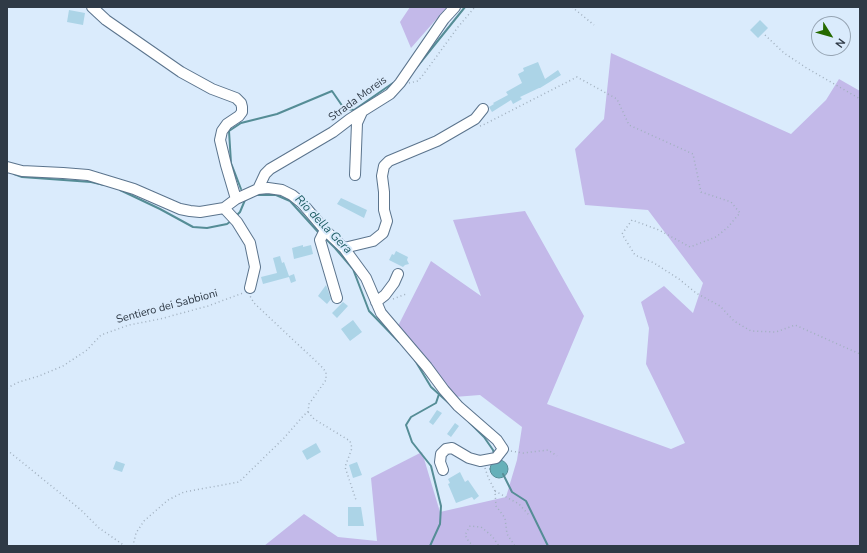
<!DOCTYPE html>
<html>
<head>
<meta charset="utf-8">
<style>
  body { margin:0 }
  #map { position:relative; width:867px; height:553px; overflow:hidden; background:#daebfc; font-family:"Nunito Sans",sans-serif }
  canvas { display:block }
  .frame { position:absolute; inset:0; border:8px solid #2f3a46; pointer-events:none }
  .north { position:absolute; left:811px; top:16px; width:40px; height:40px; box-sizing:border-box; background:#daebfc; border:1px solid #96a4b3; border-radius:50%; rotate:127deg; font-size:11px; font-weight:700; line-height:16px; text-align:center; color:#2f3a46 }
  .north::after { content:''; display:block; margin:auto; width:14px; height:18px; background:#266a00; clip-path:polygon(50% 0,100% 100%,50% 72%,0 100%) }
</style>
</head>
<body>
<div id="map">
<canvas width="867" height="553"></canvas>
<div class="frame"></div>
<div class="north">N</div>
</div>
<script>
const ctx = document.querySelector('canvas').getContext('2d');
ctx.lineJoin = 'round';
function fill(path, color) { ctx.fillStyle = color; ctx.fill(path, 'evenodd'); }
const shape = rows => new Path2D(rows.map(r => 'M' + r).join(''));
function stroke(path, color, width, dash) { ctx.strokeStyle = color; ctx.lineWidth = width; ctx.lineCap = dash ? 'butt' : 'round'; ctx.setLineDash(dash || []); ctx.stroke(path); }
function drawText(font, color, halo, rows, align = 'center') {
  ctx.font = font + ' "Nunito Sans",sans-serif'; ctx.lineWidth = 4; ctx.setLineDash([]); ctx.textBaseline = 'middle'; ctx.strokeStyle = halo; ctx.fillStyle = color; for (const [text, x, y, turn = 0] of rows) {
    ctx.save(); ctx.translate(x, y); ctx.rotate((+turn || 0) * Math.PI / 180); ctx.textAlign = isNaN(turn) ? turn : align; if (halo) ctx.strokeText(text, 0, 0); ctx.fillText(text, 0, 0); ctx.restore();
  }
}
fill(shape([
  [410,7,447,7,411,48,400,22],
  [611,53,791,134,826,100,839,79,860,91,860,546,264,546,304,514,338,537,377,541,371,478,422,452,440,512,506,497,517,460,522,427,480,395,454,397,398,326,431,261,481,296,453,220,525,211,584,316,547,404,671,449,685,443,646,364,649,328,641,302,664,286,693,313,703,283,648,210,585,205,575,149,604,119]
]), '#c3b9e9');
const water = shape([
  '490 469a9 9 0 1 1 18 0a9 9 0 1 1-18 0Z'
]);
fill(water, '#65b0b9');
stroke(water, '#558d96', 1);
stroke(shape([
  [416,68,465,7],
  [14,174,22,177,91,182,104,185],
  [241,189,231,163,229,131,241,123,277,114,332,91,343,107,347,109,354,110,393,83],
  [120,190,160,209,193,227,207,228,227,224,231,221],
  [256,195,276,195,290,201,319,233],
  [236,216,240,212,245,200,247,199],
  [325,238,335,248,353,269,369,311,399,342],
  [413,357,431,387,451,405],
  [469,422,484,437,493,450,494,454],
  [503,474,512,492,526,501,548,546],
  [430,546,440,524,441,506,431,466,412,442,406,425,411,417,436,403,439,394]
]), '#558d96', 2);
fill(shape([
  [69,10,85,13,83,25,67,22],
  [760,20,768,28,758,38,750,30],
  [538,62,545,79,558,70,561,75,540,88,539,88,520,97,522,99,513,104,511,100,492,112,489,107,494,104,493,103,508,95,506,92,522,83,518,74,524,71,523,68],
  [341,198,367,210,364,218,337,204],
  [303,245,303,247,311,245,313,254,294,259,292,248],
  [396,251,408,257,407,260,409,264,405,265,403,267,389,260,392,254,394,255],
  [280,256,282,263,284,262,289,276,294,274,296,281,291,283,289,277,263,284,261,277,277,273,273,258],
  [326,285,331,299,327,304,318,296],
  [343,302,348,306,337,318,332,313],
  [353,320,362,332,350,341,341,329],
  [437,410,442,413,433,425,429,422],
  [455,423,459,426,451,437,447,434],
  [316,443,321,452,307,460,302,451],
  [116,461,125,464,122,472,113,469],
  [357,462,362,475,353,478,349,465],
  [460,472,465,482,468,480,479,496,474,500,472,497,456,503,448,484,450,483,448,479],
  [348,507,361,507,364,526,348,526]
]), '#acd4e7');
const minor = shape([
  [92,7,106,20,181,72,212,89,236,98,241,103,242,107,242,112,239,116,227,124,222,131,220,140,226,165,236,199],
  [7,167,22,171,63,173,88,175,134,189,180,209,190,211,200,212,224,208,236,199,258,189,268,188,282,190,292,195,302,203,325,230,344,248,366,278,381,313,427,367,444,390,458,406,497,440,503,449,496,458,480,461,469,458,452,448,446,449,441,454,440,462,443,470],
  [355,175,357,123,362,112],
  [258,189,265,174,270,169,333,132,350,119,390,94,400,83,444,19,455,7],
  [224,208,237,222,250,243,255,267,250,288],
  [325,230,320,240,337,298],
  [344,248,373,241,383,233,387,221,384,210,384,192,382,176,384,166,389,161,437,141,475,119,483,109],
  [376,302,385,295,394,283,398,274]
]);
stroke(minor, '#5b748d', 12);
stroke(shape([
  [572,7,594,25],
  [765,35,784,53,805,67,860,99],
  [409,83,418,81,423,75,458,27,475,7],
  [480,126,483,125,577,77,617,99,629,125,693,154,701,192,731,202,740,213,727,228,716,237,690,247,659,230,632,220,622,234,635,255,654,263,679,279,696,293,720,306,734,321,751,331,776,332,795,325,860,354],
  [393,299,406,294],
  [7,388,19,382,39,376,63,366,87,350,101,335,129,325,160,319,208,306,243,293],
  [308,412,314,419,350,441,352,448,345,467,356,500],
  [7,450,81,510,99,528,125,546],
  [511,451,523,453,548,450,557,456],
  [485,468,488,477,495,491,496,506,505,518,507,534,515,546],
  [495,491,519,504,529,515],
  [136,546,134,542,136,533,144,521,168,500,184,492,239,482,284,438,304,415,308,412,309,404,326,380,326,372,321,366,254,303,250,296],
  [474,546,469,542,465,535,470,526,481,527,492,536,499,546]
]), '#a1b0bf', 1.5, [1, 3]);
stroke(minor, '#fff', 10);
drawText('11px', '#2f3a46', '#daebfc', [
  ["Strada Moreis",358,99,-36],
  ["Sentiero dei Sabbioni",167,307,-15]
]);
drawText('italic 12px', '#1f5e65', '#daebfc', [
  ["Rio della Gera",323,225,46]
]);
</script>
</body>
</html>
